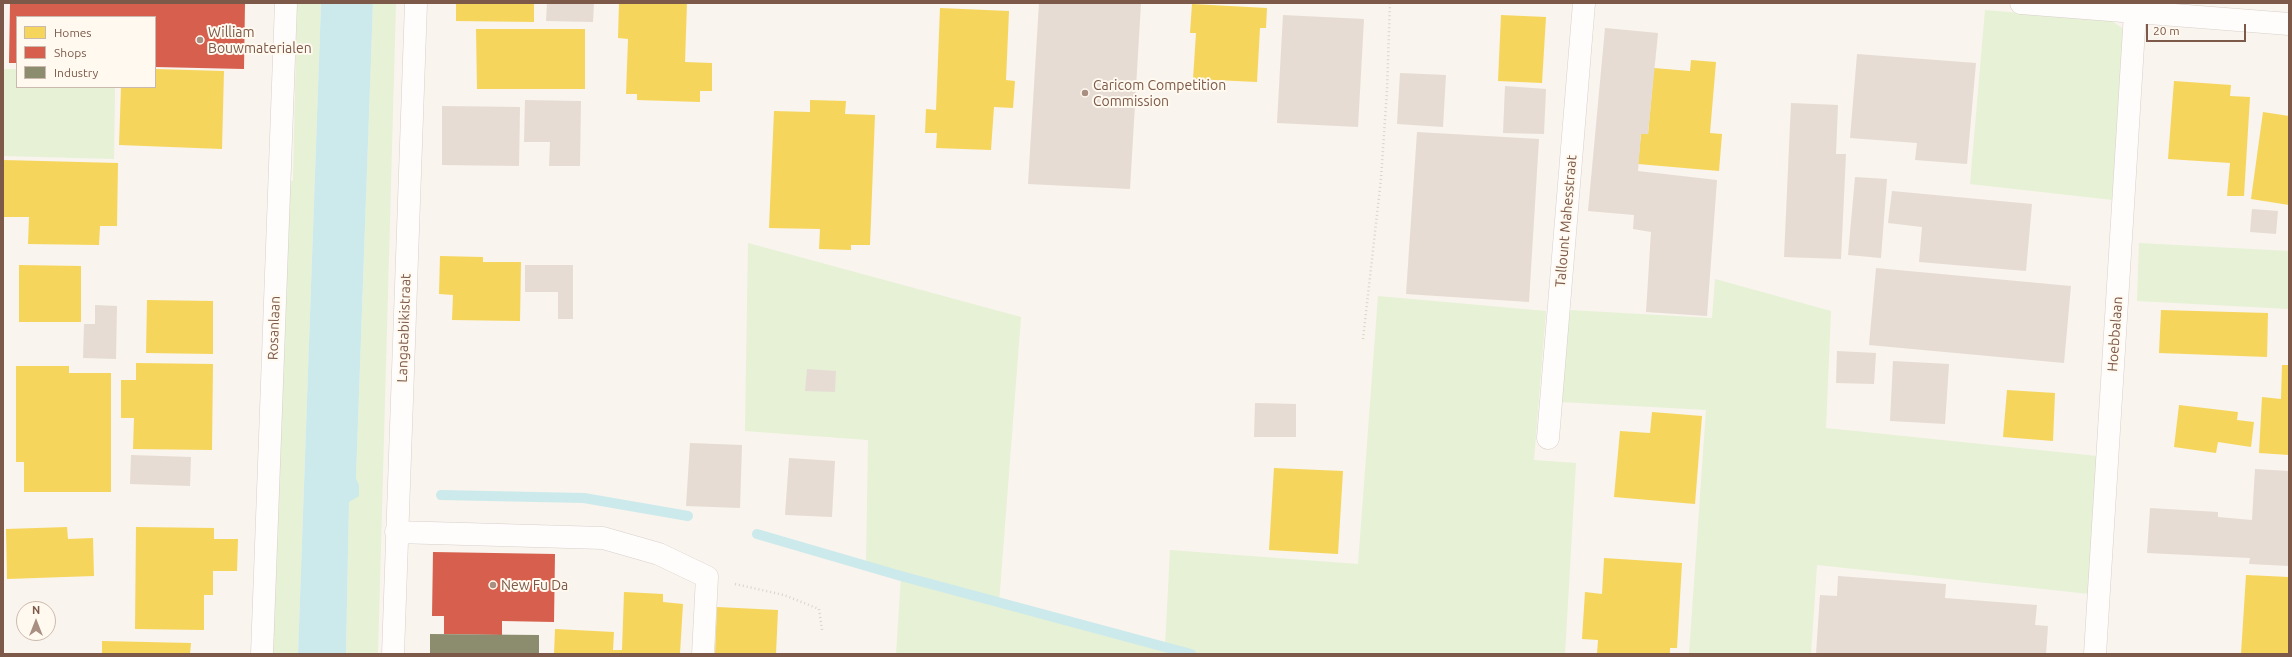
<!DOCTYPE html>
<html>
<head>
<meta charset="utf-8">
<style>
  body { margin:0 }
  #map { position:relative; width:2292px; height:657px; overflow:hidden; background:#f9f4ed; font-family:Ubuntu,sans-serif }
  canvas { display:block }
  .frame { position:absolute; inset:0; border:4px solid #7c5948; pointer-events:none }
  .legend { position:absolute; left:16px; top:16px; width:140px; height:72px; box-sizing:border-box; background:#fff9f0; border:1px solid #cbb9ad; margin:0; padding:5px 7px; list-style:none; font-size:12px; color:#7c5948 }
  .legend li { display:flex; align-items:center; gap:8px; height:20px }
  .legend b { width:20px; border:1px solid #cbb9ad }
  .north { position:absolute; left:16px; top:601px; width:40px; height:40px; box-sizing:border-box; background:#fff9f0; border:1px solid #cbb9ad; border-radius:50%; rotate:0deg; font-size:11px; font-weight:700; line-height:16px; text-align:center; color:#7c5948 }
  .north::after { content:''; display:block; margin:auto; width:14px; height:18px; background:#a88f82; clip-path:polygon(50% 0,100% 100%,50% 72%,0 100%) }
  .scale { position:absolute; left:2146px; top:24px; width:100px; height:18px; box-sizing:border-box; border:2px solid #7c5948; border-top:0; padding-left:5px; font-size:12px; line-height:14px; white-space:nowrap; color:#7c5948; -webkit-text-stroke:3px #fff9f0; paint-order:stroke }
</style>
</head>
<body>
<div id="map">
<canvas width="2292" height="657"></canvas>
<div class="frame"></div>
<ul class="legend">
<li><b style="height:11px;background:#f6d55c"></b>Homes</li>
<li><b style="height:11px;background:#d6604d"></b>Shops</li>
<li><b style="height:11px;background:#8c8c6e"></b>Industry</li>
</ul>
<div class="north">N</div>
<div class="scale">20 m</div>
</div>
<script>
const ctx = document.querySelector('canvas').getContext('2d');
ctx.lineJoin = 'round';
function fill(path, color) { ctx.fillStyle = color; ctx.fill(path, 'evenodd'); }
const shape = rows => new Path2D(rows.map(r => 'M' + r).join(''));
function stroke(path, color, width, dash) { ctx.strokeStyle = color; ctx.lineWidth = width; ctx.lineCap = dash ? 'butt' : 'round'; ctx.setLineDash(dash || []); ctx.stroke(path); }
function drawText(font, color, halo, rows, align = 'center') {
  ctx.font = font + ' Ubuntu,sans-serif'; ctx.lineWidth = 4; ctx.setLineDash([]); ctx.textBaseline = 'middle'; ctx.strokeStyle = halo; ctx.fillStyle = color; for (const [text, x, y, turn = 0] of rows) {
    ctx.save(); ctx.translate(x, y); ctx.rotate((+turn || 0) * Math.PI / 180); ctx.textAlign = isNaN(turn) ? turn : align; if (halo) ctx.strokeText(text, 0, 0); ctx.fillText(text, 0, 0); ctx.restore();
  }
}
fill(shape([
  [297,3,321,3,298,654,272,654,285,186,293,180],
  [373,3,396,3,378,654,346,654,349,502,359,485,356,478],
  [1985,10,2112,21,2122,28,2124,36,2113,200,1970,184],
  [3,69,17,69,17,87,115,87,114,159,3,156],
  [748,243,1021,317,999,603,1165,647,1170,550,1358,564,1378,296,1546,311,1534,460,1576,463,1565,654,896,654,901,577,866,566,868,440,745,431],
  [2139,243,2289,251,2289,309,2137,301],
  [1715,279,1831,311,1826,428,2097,456,2090,594,1817,565,1811,654,1689,654,1706,410,1561,402,1569,310,1712,318]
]), '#e6f1d6');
fill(shape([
  [321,3,373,3,356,478,359,485,359,496,349,502,346,654,298,654]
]), '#cceaec');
fill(shape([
  [456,3,534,3,534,22,456,21],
  [619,3,687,3,685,62,712,63,712,91,700,91,700,102,637,100,637,94,626,94,628,39,618,38],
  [1192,4,1267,8,1266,28,1260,28,1257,82,1193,79,1196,33,1190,33],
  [940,8,1009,11,1006,80,1015,81,1013,108,994,107,991,150,936,148,937,133,925,133,926,109,936,110],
  [1501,15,1546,17,1542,83,1498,81],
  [476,29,585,29,585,89,477,89],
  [1691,60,1716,62,1710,133,1722,134,1719,171,1638,164,1641,134,1648,134,1654,68,1690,71],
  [155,69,224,71,222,149,119,145,121,87,155,87],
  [2174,81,2231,85,2230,96,2250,97,2244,196,2227,196,2230,163,2168,159],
  [810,100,846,101,845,114,875,115,870,245,851,245,851,250,819,249,820,229,769,228,774,111,810,112],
  [2263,112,2289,116,2289,205,2251,199],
  [4,160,118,163,117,226,100,226,99,245,28,244,29,217,3,217],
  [440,256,483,257,483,262,521,262,520,321,452,320,453,295,439,294],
  [19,265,81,266,81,322,19,322],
  [147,300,213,301,213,354,146,353],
  [2161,310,2268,313,2267,357,2159,353],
  [136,363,213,364,212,450,133,449,134,418,121,418,121,380,136,380],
  [2282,365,2289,365,2289,455,2259,453,2262,397,2281,399],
  [16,366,69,366,69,373,111,373,111,492,24,492,24,462,16,462],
  [2007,390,2055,393,2053,441,2003,437],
  [2179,405,2238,412,2237,420,2254,422,2251,447,2218,442,2216,453,2174,447],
  [1652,412,1702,416,1695,504,1614,497,1620,431,1650,433],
  [1274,468,1343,471,1338,554,1269,550],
  [67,527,68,539,93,538,94,576,7,579,6,529],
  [136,527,214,528,214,539,238,539,237,571,213,571,213,595,204,595,204,630,135,629],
  [1604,558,1682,563,1677,648,1670,648,1670,654,1597,654,1598,640,1582,639,1585,592,1602,594],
  [2246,575,2289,577,2289,654,2241,654],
  [624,592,663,594,663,602,683,604,680,653,554,654,555,629,614,632,613,650,622,650],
  [717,607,778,610,776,654,715,654],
  [102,641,191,643,190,654,102,654]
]), '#f6d55c');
fill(shape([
  [10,3,245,3,244,69,155,67,155,17,17,17,17,63,9,63],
  [433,552,555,554,554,622,502,621,502,635,444,634,444,616,432,616]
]), '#d6604d');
fill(shape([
  [430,634,539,635,539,654,430,654]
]), '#8c8c6e');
stroke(shape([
  [441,495,584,498,688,516],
  [757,534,901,576,1191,654]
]), '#cceaec', 10);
fill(shape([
  [547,3,594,3,593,22,546,21],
  [1039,3,1141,3,1130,189,1028,184],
  [1283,15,1364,19,1358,127,1277,123],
  [1605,28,1658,33,1648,134,1641,134,1638,171,1717,180,1707,316,1646,312,1651,232,1633,229,1634,215,1588,211],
  [1857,54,1976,63,1967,164,1915,160,1917,143,1850,138],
  [1400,73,1446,75,1443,127,1397,124],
  [1505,86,1546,89,1544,134,1503,133],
  [525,100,581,101,580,166,549,166,550,142,524,142],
  [1791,103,1838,105,1836,154,1846,154,1841,259,1784,257],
  [442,106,520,107,519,166,442,165],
  [1417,132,1539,139,1529,302,1406,294],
  [1855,177,1887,179,1881,258,1848,255],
  [1892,191,2032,204,2026,271,1919,262,1922,227,1888,223],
  [2252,209,2278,211,2276,234,2250,232],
  [525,265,573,265,573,319,558,319,558,292,525,292],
  [1876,268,2071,286,2064,363,1869,345],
  [95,305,117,306,116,359,83,358,84,324,95,324],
  [1837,351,1876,353,1874,384,1836,383],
  [1893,361,1949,364,1945,424,1890,421],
  [807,369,836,371,835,392,805,391],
  [1255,403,1296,404,1296,437,1254,437],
  [690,443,742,445,740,508,686,506],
  [131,455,191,457,190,486,130,484],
  [789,458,835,461,832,517,785,515],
  [2255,469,2289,471,2289,566,2249,564,2250,558,2147,553,2150,508,2218,512,2218,517,2252,520],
  [1838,576,1946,584,1945,598,2037,605,2035,625,2048,626,2046,654,1816,654,1820,595,1837,596]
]), '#e6dcd3');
const minor = shape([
  [2021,3,2289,24],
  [1548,438,1584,3],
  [396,532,603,538,659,554,707,577,703,654],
  [262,654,286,3],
  [393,654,416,3],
  [2095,654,2135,13]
]);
stroke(minor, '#d8cfca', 23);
stroke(shape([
  [1363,339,1381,179,1387,90,1390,3],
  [735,584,784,595,819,609,822,630]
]), '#dcd3cd', 2.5, [1, 3]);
stroke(minor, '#fefdfc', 22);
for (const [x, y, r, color] of [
  [200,40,4,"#a88f82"],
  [1085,93,4,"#a88f82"],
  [493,585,4,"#a88f82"]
]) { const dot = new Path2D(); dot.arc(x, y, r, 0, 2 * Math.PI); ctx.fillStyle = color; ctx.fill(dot); stroke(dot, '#fff9f0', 1.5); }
drawText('14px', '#7c5948', '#fff9f0', [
  ["William",208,32],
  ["Bouwmaterialen",208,48],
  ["Caricom Competition",1093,85],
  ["Commission",1093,101],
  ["New Fu Da",501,585]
], 'left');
drawText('14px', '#7c5948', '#fff9f0', [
  ["Tallount Mahesstraat",1566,221,-85],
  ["Rosanlaan",274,328,-88],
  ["Langatabikistraat",404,328,-88],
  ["Hoebbalaan",2115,334,-86]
]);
</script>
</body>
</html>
